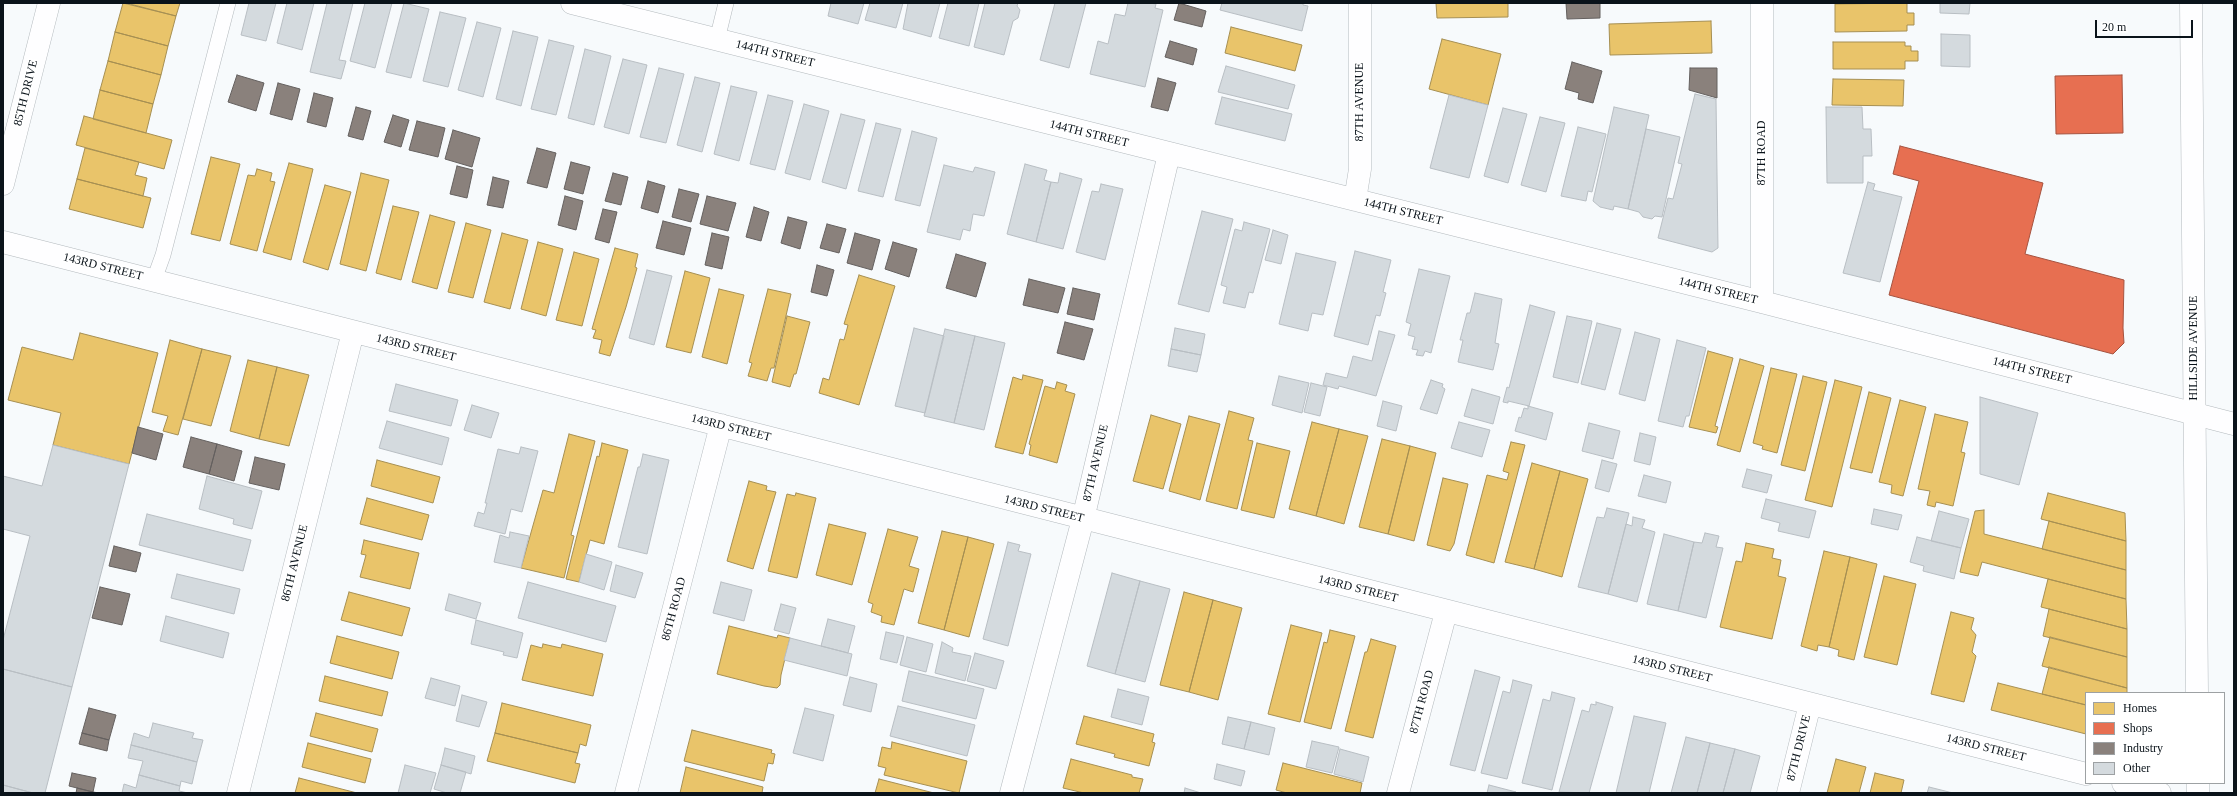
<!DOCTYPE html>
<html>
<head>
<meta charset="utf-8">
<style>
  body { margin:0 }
  #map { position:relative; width:2237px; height:796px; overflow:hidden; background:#f7fafc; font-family:Georgia,serif }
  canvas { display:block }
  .frame { position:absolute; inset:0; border:4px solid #0a131a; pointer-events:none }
  .legend { position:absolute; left:2085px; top:692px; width:140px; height:92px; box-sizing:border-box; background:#fff; border:1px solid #9da1a3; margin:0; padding:5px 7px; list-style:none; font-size:12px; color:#0a131a }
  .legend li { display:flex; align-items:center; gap:8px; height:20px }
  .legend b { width:20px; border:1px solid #9da1a3 }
  .scale { position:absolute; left:2095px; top:20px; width:98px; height:18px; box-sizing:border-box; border:2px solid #0a131a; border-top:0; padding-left:5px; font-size:12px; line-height:14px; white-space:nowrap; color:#0a131a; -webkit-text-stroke:3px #fff; paint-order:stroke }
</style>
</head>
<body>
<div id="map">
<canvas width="2237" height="796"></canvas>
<div class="frame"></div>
<ul class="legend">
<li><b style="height:11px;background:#e9c46a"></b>Homes</li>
<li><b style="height:11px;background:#e76f51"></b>Shops</li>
<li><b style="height:11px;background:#8a817c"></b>Industry</li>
<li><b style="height:11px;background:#d4dade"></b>Other</li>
</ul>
<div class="scale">20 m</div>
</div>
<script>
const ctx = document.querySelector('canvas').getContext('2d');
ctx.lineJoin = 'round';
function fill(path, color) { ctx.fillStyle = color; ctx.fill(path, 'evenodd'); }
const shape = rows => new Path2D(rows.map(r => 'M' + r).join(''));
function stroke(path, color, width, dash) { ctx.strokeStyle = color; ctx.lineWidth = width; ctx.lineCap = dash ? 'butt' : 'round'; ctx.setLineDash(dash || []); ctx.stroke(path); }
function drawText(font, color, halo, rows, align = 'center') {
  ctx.font = font + ' Georgia,serif'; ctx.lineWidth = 4; ctx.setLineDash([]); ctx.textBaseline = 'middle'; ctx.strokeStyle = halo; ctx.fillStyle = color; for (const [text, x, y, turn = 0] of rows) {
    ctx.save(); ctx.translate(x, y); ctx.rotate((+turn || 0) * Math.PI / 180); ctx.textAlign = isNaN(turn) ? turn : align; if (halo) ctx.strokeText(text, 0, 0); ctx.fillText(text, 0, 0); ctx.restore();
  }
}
const homes = shape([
  [123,3,176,16,168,46,115,32,123,3],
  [126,3,180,3,176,16,126,3],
  [1436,3,1508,3,1508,17,1437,18,1436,3],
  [1907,3,1907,13,1914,13,1914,25,1907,25,1907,31,1835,32,1835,4,1907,3],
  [1711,21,1712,53,1610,55,1609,24,1711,21],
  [1231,27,1302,45,1295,71,1225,53,1231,27],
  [115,32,168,46,161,75,108,61,115,32],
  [1442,39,1501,54,1488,105,1429,89,1442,39],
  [1833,42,1905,42,1905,46,1911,46,1911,51,1918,51,1918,61,1905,61,1905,69,1833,69,1833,42],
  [108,61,161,75,153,104,100,90,108,61],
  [1833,79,1904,80,1903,106,1832,105,1833,79],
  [100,90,153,104,146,133,93,119,100,90],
  [84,116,172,140,164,169,76,145,84,116],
  [85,148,139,162,135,175,147,178,143,196,77,179,85,148],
  [211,157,240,164,220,241,191,234,211,157],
  [289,163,313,169,291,260,263,252,289,163],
  [257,169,272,173,270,181,275,182,257,251,230,244,248,175,255,176,257,169],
  [361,173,389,180,366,271,340,264,361,173],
  [77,179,151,198,143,228,69,209,77,179],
  [325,185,351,192,328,270,303,262,325,185],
  [393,206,419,212,401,280,376,273,393,206],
  [430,215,455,222,437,289,412,282,430,215],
  [466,223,491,230,473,298,448,292,466,223],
  [502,233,528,240,510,309,484,302,502,233],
  [538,242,563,249,546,316,521,309,538,242],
  [615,248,638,254,635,267,637,268,626,307,610,356,599,353,602,340,593,338,596,330,592,329,615,248],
  [574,252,599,259,582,326,556,320,574,252],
  [685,271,710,278,691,353,666,347,685,271],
  [859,275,895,286,859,405,819,393,823,378,829,380,840,339,844,340,848,325,844,324,859,275],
  [719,289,744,295,727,364,702,357,719,289],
  [768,289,791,294,774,368,771,368,767,381,748,376,752,363,749,362,768,289],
  [787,316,810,322,796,374,794,374,790,387,772,382,787,316],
  [80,333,158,353,129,464,53,445,61,413,8,400,22,347,73,360,80,333],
  [170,340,202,349,178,435,163,431,168,416,152,412,170,340],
  [202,349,231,356,211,426,183,419,202,349],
  [1708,351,1733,358,1715,426,1718,427,1716,433,1689,427,1708,351],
  [1740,359,1764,366,1740,452,1717,445,1740,359],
  [248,360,277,367,259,439,230,431,248,360],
  [277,367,309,375,289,446,259,439,277,367],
  [1771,368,1797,374,1777,453,1762,449,1763,446,1753,443,1771,368],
  [1023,375,1043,380,1023,454,995,447,1013,377,1022,380,1023,375],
  [1803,376,1827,382,1805,471,1781,465,1803,376],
  [1835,380,1862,387,1832,507,1805,500,1835,380],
  [1057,382,1067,385,1065,391,1075,394,1057,463,1029,455,1031,445,1029,444,1045,386,1055,389,1057,382],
  [1869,392,1891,398,1872,473,1850,468,1869,392],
  [1900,400,1926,407,1903,496,1891,493,1892,485,1879,482,1900,400],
  [1229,411,1254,418,1248,440,1253,441,1237,509,1206,501,1229,411],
  [1935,414,1968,422,1961,452,1965,453,1953,506,1936,502,1935,507,1927,505,1930,491,1918,489,1935,414],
  [1151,415,1181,424,1163,489,1133,481,1151,415],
  [1189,416,1220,424,1200,500,1169,491,1189,416],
  [1312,422,1339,429,1316,516,1289,509,1312,422],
  [1339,429,1368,436,1344,524,1316,516,1339,429],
  [569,434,595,441,571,535,574,536,564,578,521,568,543,490,554,493,569,434],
  [1382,439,1410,446,1388,534,1359,527,1382,439],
  [1511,442,1525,445,1494,563,1466,555,1487,475,1507,480,1509,473,1503,471,1511,442],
  [602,443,628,450,604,544,590,540,579,582,566,579,597,456,599,457,602,443],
  [1257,443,1290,451,1274,518,1241,510,1257,443],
  [1410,446,1436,453,1414,541,1388,534,1410,446],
  [377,460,440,477,433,503,371,486,377,460],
  [1532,463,1560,471,1534,569,1505,562,1532,463],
  [1560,471,1588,479,1562,577,1534,569,1560,471],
  [1443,478,1468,484,1454,544,1450,551,1427,545,1443,478],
  [749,481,767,486,766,490,776,492,753,569,727,561,749,481],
  [796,493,816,498,797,578,768,571,787,494,795,496,796,493],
  [2048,493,2125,513,2126,541,2041,519,2048,493],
  [367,498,429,515,422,540,360,524,367,498],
  [1984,510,1984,534,2126,570,2126,599,1982,562,1978,576,1960,572,1975,511,1984,510],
  [2049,521,2126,541,2126,570,2042,549,2049,521],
  [829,524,866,533,852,585,816,575,829,524],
  [888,529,918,537,909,566,919,569,913,592,904,589,894,625,881,622,882,616,871,612,873,604,868,602,888,529],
  [942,531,968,537,944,630,918,623,942,531],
  [968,537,994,544,969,637,944,630,968,537],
  [364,540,419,553,410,589,360,577,366,555,361,554,364,540],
  [1746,543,1774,549,1772,558,1781,560,1778,576,1786,578,1772,639,1720,627,1736,561,1742,562,1746,543],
  [1824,551,1850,557,1829,647,1818,645,1817,651,1801,646,1824,551],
  [1850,557,1877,564,1854,660,1838,656,1839,650,1829,647,1850,557],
  [1884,576,1916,584,1897,665,1864,657,1884,576],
  [2048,579,2126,599,2127,629,2041,607,2048,579],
  [349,592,410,608,402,636,341,620,349,592],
  [1184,592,1213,600,1189,692,1160,685,1184,592],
  [1213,600,1242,608,1218,700,1189,692,1213,600],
  [2049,609,2127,629,2127,657,2043,636,2049,609],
  [1951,612,1974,618,1971,629,1976,635,1972,652,1976,656,1964,702,1931,694,1951,612],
  [1291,625,1322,633,1300,722,1268,714,1291,625],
  [729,626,777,638,778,635,790,638,781,675,780,685,777,688,764,686,717,674,729,626],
  [1330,630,1355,636,1331,729,1304,722,1324,642,1327,643,1330,630],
  [337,636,399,652,392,679,330,663,337,636],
  [2050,637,2127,657,2127,688,2042,666,2050,637],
  [1371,639,1396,646,1373,738,1345,731,1365,652,1367,652,1371,639],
  [543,644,561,648,562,644,603,654,593,696,522,680,531,645,542,648,543,644],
  [2049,667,2127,688,2127,693,2086,693,2086,705,2042,694,2049,667],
  [325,676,388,692,382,716,319,701,325,676],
  [1998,683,2086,705,2086,734,1991,710,1998,683],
  [502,703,591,725,586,746,580,744,578,753,495,733,502,703],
  [316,713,378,729,372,752,310,736,316,713],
  [1084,716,1154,734,1152,742,1155,743,1149,766,1114,757,1115,754,1076,744,1084,716],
  [692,730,772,750,771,753,775,754,773,764,768,763,764,781,684,761,692,730],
  [495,733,578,753,575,763,580,764,575,783,487,761,495,733],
  [892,742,967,761,959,793,884,775,886,768,878,766,882,747,891,749,892,742],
  [308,743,371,759,365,783,302,767,308,743],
  [1071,759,1132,775,1132,777,1143,779,1139,793,1084,793,1063,788,1071,759],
  [1836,759,1866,767,1859,793,1827,793,1836,759],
  [1283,763,1362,783,1360,793,1287,793,1276,790,1283,763],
  [686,767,763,787,762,793,680,793,686,767],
  [1875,773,1904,780,1901,793,1870,793,1875,773],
  [299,778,357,793,295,793,299,778],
  [879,779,934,793,875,793,879,779]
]);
fill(homes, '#e9c46a');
stroke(homes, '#a68f52', 1);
const shops = shape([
  [2122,75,2123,133,2056,134,2055,76,2122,75],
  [1900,146,2043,183,2025,254,2124,280,2123,328,2124,343,2113,354,1889,295,1919,181,1893,174,1900,146]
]);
fill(shops, '#e76f51');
stroke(shops, '#a55340', 1);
const industry = shape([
  [1179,3,1206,11,1202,27,1174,20,1179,3],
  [1566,3,1600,3,1600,18,1567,19,1566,3],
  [1170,41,1197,49,1193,65,1165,57,1170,41],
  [1572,62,1602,71,1593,103,1578,99,1579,93,1565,89,1572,62],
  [1690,68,1717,68,1717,98,1689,90,1690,68],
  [237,75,264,83,256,111,228,102,237,75],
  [1158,78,1176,83,1168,111,1151,107,1158,78],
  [278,83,300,89,292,120,270,114,278,83],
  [314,93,333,98,326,127,307,122,314,93],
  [356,107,371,111,363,140,348,136,356,107],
  [393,115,409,120,401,147,384,142,393,115],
  [417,121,445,128,438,157,409,150,417,121],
  [453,130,480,138,472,167,445,159,453,130],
  [537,148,556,153,547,188,527,183,537,148],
  [571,162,590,167,583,194,564,189,571,162],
  [457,166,473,170,467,198,450,194,457,166],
  [613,173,628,177,621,205,605,201,613,173],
  [493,177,509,181,503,208,487,205,493,177],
  [648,181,665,186,658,213,641,208,648,181],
  [679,189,699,194,691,222,672,217,679,189],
  [565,196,583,201,576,230,558,225,565,196],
  [707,196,736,203,728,231,700,224,707,196],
  [754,207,769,212,761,241,746,237,754,207],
  [603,209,617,212,609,243,595,239,603,209],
  [788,217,807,222,800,249,781,243,788,217],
  [663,221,691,228,684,255,656,248,663,221],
  [827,224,846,229,839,253,820,248,827,224],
  [712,233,729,237,722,269,705,265,712,233],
  [855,233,880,240,872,270,847,263,855,233],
  [893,242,917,249,909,277,885,269,893,242],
  [956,254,986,263,976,297,946,288,956,254],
  [817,265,834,270,827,296,811,292,817,265],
  [1029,279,1065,288,1058,313,1023,305,1029,279],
  [1073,288,1100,294,1094,320,1067,314,1073,288],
  [1065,322,1093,329,1084,360,1057,353,1065,322],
  [138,427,163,434,156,460,132,453,138,427],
  [191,437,217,444,209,474,183,467,191,437],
  [217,444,242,451,234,481,209,474,217,444],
  [255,457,285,464,279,490,249,483,255,457],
  [114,546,141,553,136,572,109,566,114,546],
  [100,587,130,594,122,625,92,618,100,587],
  [89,708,116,715,109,740,82,733,89,708],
  [82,733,109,740,107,751,79,744,82,733],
  [72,773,96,778,93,792,69,786,72,773],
  [77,788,93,792,99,793,76,793,77,788]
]);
fill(industry, '#8a817c');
stroke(industry, '#64605f', 1);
const building = shape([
  [249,3,276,3,266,41,241,35,249,3],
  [287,3,314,3,302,50,277,43,287,3],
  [327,3,353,3,339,60,346,61,341,79,310,72,327,3],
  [365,3,392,3,375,68,350,61,365,3],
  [404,3,429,9,411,78,386,72,404,3],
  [831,3,864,3,858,24,828,16,831,3],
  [870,3,903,3,896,28,865,20,870,3],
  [908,3,940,3,931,37,903,29,908,3],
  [948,3,979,3,969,46,939,38,948,3],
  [985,3,1018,3,1017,6,1020,10,1018,18,1013,21,1004,55,974,47,985,3],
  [1055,3,1086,3,1069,68,1040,60,1055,3],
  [1128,3,1150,3,1156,4,1155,8,1163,10,1145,87,1090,74,1098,41,1108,44,1115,14,1125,16,1128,3],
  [1222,3,1303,3,1303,5,1308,6,1302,31,1220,10,1222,3],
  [1940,3,1970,3,1969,14,1940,13,1940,3],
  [440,12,466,18,448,87,423,81,440,12],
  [477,22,501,28,483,97,458,90,477,22],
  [513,31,538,37,521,106,496,99,513,31],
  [1941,34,1970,35,1970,67,1941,66,1941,34],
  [549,40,574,46,556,115,531,109,549,40],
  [585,49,611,56,594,125,568,118,585,49],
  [623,59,647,65,629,134,604,127,623,59],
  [1226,66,1295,85,1288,109,1218,92,1226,66],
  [659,68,684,74,666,143,640,137,659,68],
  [695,77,720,83,702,152,677,145,695,77],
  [731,86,757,92,739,161,714,154,731,86],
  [1695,94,1716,99,1718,248,1712,252,1658,238,1668,198,1673,199,1682,164,1678,163,1695,94],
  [768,95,793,101,775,170,750,164,768,95],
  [1449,95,1488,105,1469,178,1430,168,1449,95],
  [1222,97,1292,114,1285,141,1215,124,1222,97],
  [804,104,829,111,810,180,785,173,804,104],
  [1614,107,1649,115,1628,209,1614,206,1613,210,1600,207,1593,201,1614,107],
  [1826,107,1862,107,1863,129,1871,129,1872,156,1863,156,1863,183,1827,183,1826,107],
  [1503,108,1527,114,1508,183,1484,176,1503,108],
  [841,114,865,120,846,189,822,182,841,114],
  [1540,117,1565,123,1546,192,1521,185,1540,117],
  [876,123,901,129,883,197,858,191,876,123],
  [1578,127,1606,134,1592,192,1588,191,1586,201,1561,196,1578,127],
  [1646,129,1680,137,1662,217,1655,216,1652,219,1643,217,1639,212,1628,209,1646,129],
  [912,131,937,138,920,206,895,200,912,131],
  [1025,164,1047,170,1044,180,1051,182,1036,242,1007,234,1025,164],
  [944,165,973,172,975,167,995,172,984,216,973,214,970,231,963,229,960,240,927,232,944,165],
  [1060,173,1082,179,1063,249,1036,242,1051,182,1058,183,1060,173],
  [1868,182,1875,184,1873,190,1902,197,1880,282,1843,273,1868,182],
  [1101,184,1123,189,1105,260,1076,252,1092,191,1099,192,1101,184],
  [1202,211,1233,219,1209,312,1178,304,1202,211],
  [1244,222,1270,229,1253,293,1249,292,1245,308,1223,303,1227,287,1221,285,1235,229,1242,231,1244,222],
  [1273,230,1288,235,1281,264,1265,260,1273,230],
  [1355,251,1391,260,1383,292,1386,293,1380,316,1376,315,1368,345,1334,336,1355,251],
  [1296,253,1336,262,1323,315,1312,313,1308,331,1279,324,1296,253],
  [1419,269,1450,276,1431,353,1425,351,1423,356,1416,355,1418,350,1412,349,1415,337,1408,335,1411,324,1406,322,1419,269],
  [647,270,672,276,654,345,629,338,647,270],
  [1475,293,1502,299,1495,343,1499,344,1493,370,1458,362,1463,340,1460,340,1467,313,1470,313,1475,293],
  [1530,305,1555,312,1529,406,1508,401,1508,403,1503,402,1507,387,1509,388,1530,305],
  [1567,316,1592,321,1578,383,1553,377,1567,316],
  [1597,323,1621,329,1605,390,1581,384,1597,323],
  [914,328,944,336,925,413,895,406,914,328],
  [1175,328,1205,334,1201,355,1171,349,1175,328],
  [945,329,975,336,954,423,924,416,945,329],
  [1379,331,1395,335,1376,396,1339,386,1338,389,1323,385,1326,373,1347,378,1353,356,1372,361,1379,331],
  [1635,332,1660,339,1645,401,1619,394,1635,332],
  [975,336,1005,343,984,430,954,423,975,336],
  [1677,340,1706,348,1689,416,1686,416,1683,427,1658,421,1677,340],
  [1171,349,1201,355,1197,372,1168,366,1171,349],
  [1279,376,1309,383,1302,413,1272,405,1279,376],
  [1431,380,1443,384,1442,387,1445,389,1437,414,1420,409,1431,380],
  [1311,383,1327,387,1320,416,1304,412,1311,383],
  [396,384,458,400,451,426,389,411,396,384],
  [1472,389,1500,397,1493,424,1464,416,1472,389],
  [1980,397,2038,413,2019,485,1980,474,1980,397],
  [1383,401,1402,406,1396,431,1377,426,1383,401],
  [472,405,499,413,491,438,464,430,472,405],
  [1528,406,1553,413,1546,440,1515,431,1519,417,1521,418,1524,408,1528,409,1528,406],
  [387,421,449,438,442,465,379,448,387,421],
  [1459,422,1490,430,1482,457,1451,448,1459,422],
  [1589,423,1620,431,1613,459,1582,451,1589,423],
  [1640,433,1656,437,1650,465,1634,461,1640,433],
  [53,445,129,464,72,687,3,669,3,640,30,536,3,529,3,476,42,486,53,445],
  [521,447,538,451,522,512,511,509,505,534,474,526,478,512,484,514,487,503,485,503,498,449,519,454,521,447],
  [643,454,669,460,647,554,618,547,638,467,640,467,643,454],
  [1602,460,1617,464,1609,492,1595,488,1602,460],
  [1747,469,1772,475,1767,493,1742,487,1747,469],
  [1644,475,1671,482,1666,503,1638,496,1644,475],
  [207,476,262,491,252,529,233,524,234,519,199,509,207,476],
  [1766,499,1816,511,1809,538,1778,531,1780,523,1761,518,1766,499],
  [1607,508,1629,513,1608,594,1578,587,1597,517,1604,518,1607,508],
  [1874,509,1902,515,1898,530,1871,524,1874,509],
  [1939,511,1969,519,1961,548,1931,541,1939,511],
  [147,514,251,540,243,571,139,545,147,514],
  [1633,517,1645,520,1642,528,1655,532,1637,602,1608,594,1626,524,1632,526,1633,517],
  [510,532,529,536,521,568,494,562,500,535,509,538,510,532],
  [1705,533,1719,536,1716,547,1723,548,1706,618,1678,611,1694,542,1702,543,1705,533],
  [1664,534,1694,542,1678,611,1647,604,1664,534],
  [1917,537,1961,548,1954,579,1923,571,1924,566,1910,562,1917,537],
  [1008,542,1020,545,1018,551,1031,554,1008,646,983,639,1008,542],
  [586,554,612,562,604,590,579,582,586,554],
  [616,565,643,573,635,598,610,591,616,565],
  [1112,573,1140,581,1115,674,1087,666,1112,573],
  [177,574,240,589,234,614,171,598,177,574],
  [1140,581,1170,589,1145,682,1115,674,1140,581],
  [528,582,616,606,606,642,518,618,528,582],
  [721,582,752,590,744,621,713,613,721,582],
  [449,594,481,603,476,619,445,610,449,594],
  [781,604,796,608,789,634,774,630,781,604],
  [166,616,229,633,223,658,160,641,166,616],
  [828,619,855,626,848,653,821,646,828,619],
  [476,620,523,633,517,658,503,655,504,652,471,644,476,620],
  [886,632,904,636,897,663,880,659,886,632],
  [907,637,933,644,926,672,900,665,907,637],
  [790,638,852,654,847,676,784,660,790,638],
  [942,642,953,648,952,652,971,656,965,681,935,673,942,642],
  [975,653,1004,661,996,689,967,681,975,653],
  [3,669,72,687,45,793,33,793,3,785,3,669],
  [1475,670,1500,677,1475,771,1450,765,1475,670],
  [909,671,984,689,976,719,902,701,909,671],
  [850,677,877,684,871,712,843,705,850,677],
  [431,678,460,686,455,706,425,698,431,678],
  [1513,680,1532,685,1507,779,1481,773,1503,691,1510,693,1513,680],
  [1118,689,1149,697,1142,725,1111,717,1118,689],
  [1552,692,1575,698,1552,790,1522,783,1543,699,1550,701,1552,692],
  [462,695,487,702,479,727,456,721,462,695],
  [1596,702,1613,707,1589,793,1559,792,1582,710,1589,712,1591,704,1596,705,1596,702],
  [898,706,975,725,967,756,890,736,898,706],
  [805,708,834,715,823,761,793,753,805,708],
  [1634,716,1666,723,1649,793,1616,793,1634,716],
  [1228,717,1251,722,1244,749,1222,744,1228,717],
  [1251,722,1275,728,1269,755,1244,749,1251,722],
  [153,723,194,733,192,738,203,740,197,762,131,745,134,733,149,738,153,723],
  [1686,737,1710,743,1697,793,1671,793,1686,737],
  [1312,741,1339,747,1332,773,1306,767,1312,741],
  [1710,743,1735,749,1723,793,1697,793,1710,743],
  [131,745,197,762,192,784,181,781,180,786,139,775,143,761,128,758,131,745],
  [445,748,475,756,471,774,441,765,445,748],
  [1340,749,1369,757,1363,782,1334,774,1340,749],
  [1735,749,1760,756,1750,793,1723,793,1735,749],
  [1217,764,1245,771,1241,786,1214,779,1217,764],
  [405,765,436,773,430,793,398,793,405,765],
  [441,765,466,772,460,793,447,793,434,789,441,765],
  [139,775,180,786,179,791,188,793,122,793,124,784,136,788,139,775],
  [3,785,33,793,3,793,3,785],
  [1489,785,1516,792,1487,793,1489,785],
  [1929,787,1953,793,1927,793,1929,787],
  [1185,788,1201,793,1184,793,1185,788]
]);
fill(building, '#d4dade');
stroke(building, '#b8bec3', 1);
const service = shape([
  [717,40,726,3],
  [154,280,163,255,228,3]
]);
const minor = shape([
  [572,3,1762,302,2234,424],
  [1762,3,1762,302],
  [3,184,49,3],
  [1355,200,1360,169,1360,3],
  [3,242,2086,774],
  [2123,783,2160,793],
  [238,793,353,332],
  [626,793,721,425],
  [1011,793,1083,519,1169,154],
  [1398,793,1446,612],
  [1788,793,1810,704]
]);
const primary = shape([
  [2191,3,2197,693],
  [2198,783,2198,793]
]);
stroke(service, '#b4babe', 16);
stroke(minor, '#b4babe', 23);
stroke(primary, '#b4babe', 23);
stroke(service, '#fefeff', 15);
stroke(minor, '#fefeff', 22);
stroke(primary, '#fefeff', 22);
drawText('12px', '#0a131a', '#fff', [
  ["144TH STREET",775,54,14],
  ["85TH DRIVE",26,93,-76],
  ["87TH AVENUE",1360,102,-90],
  ["144TH STREET",1089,134,14],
  ["87TH ROAD",1762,153,-90],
  ["144TH STREET",1403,212,14],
  ["143RD STREET",103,267,14],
  ["144TH STREET",1718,291,14],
  ["143RD STREET",416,348,14],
  ["HILLSIDE AVENUE",2194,348,-90],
  ["144TH STREET",2032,371,14],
  ["143RD STREET",731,428,14],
  ["87TH AVENUE",1096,463,-77],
  ["143RD STREET",1044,509,14],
  ["86TH AVENUE",295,563,-76],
  ["143RD STREET",1358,589,14],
  ["86TH ROAD",674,609,-75],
  ["143RD STREET",1672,669,14],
  ["87TH ROAD",1422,702,-75],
  ["87TH DRIVE",1799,748,-76],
  ["143RD STREET",1986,748,14]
]);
</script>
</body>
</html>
